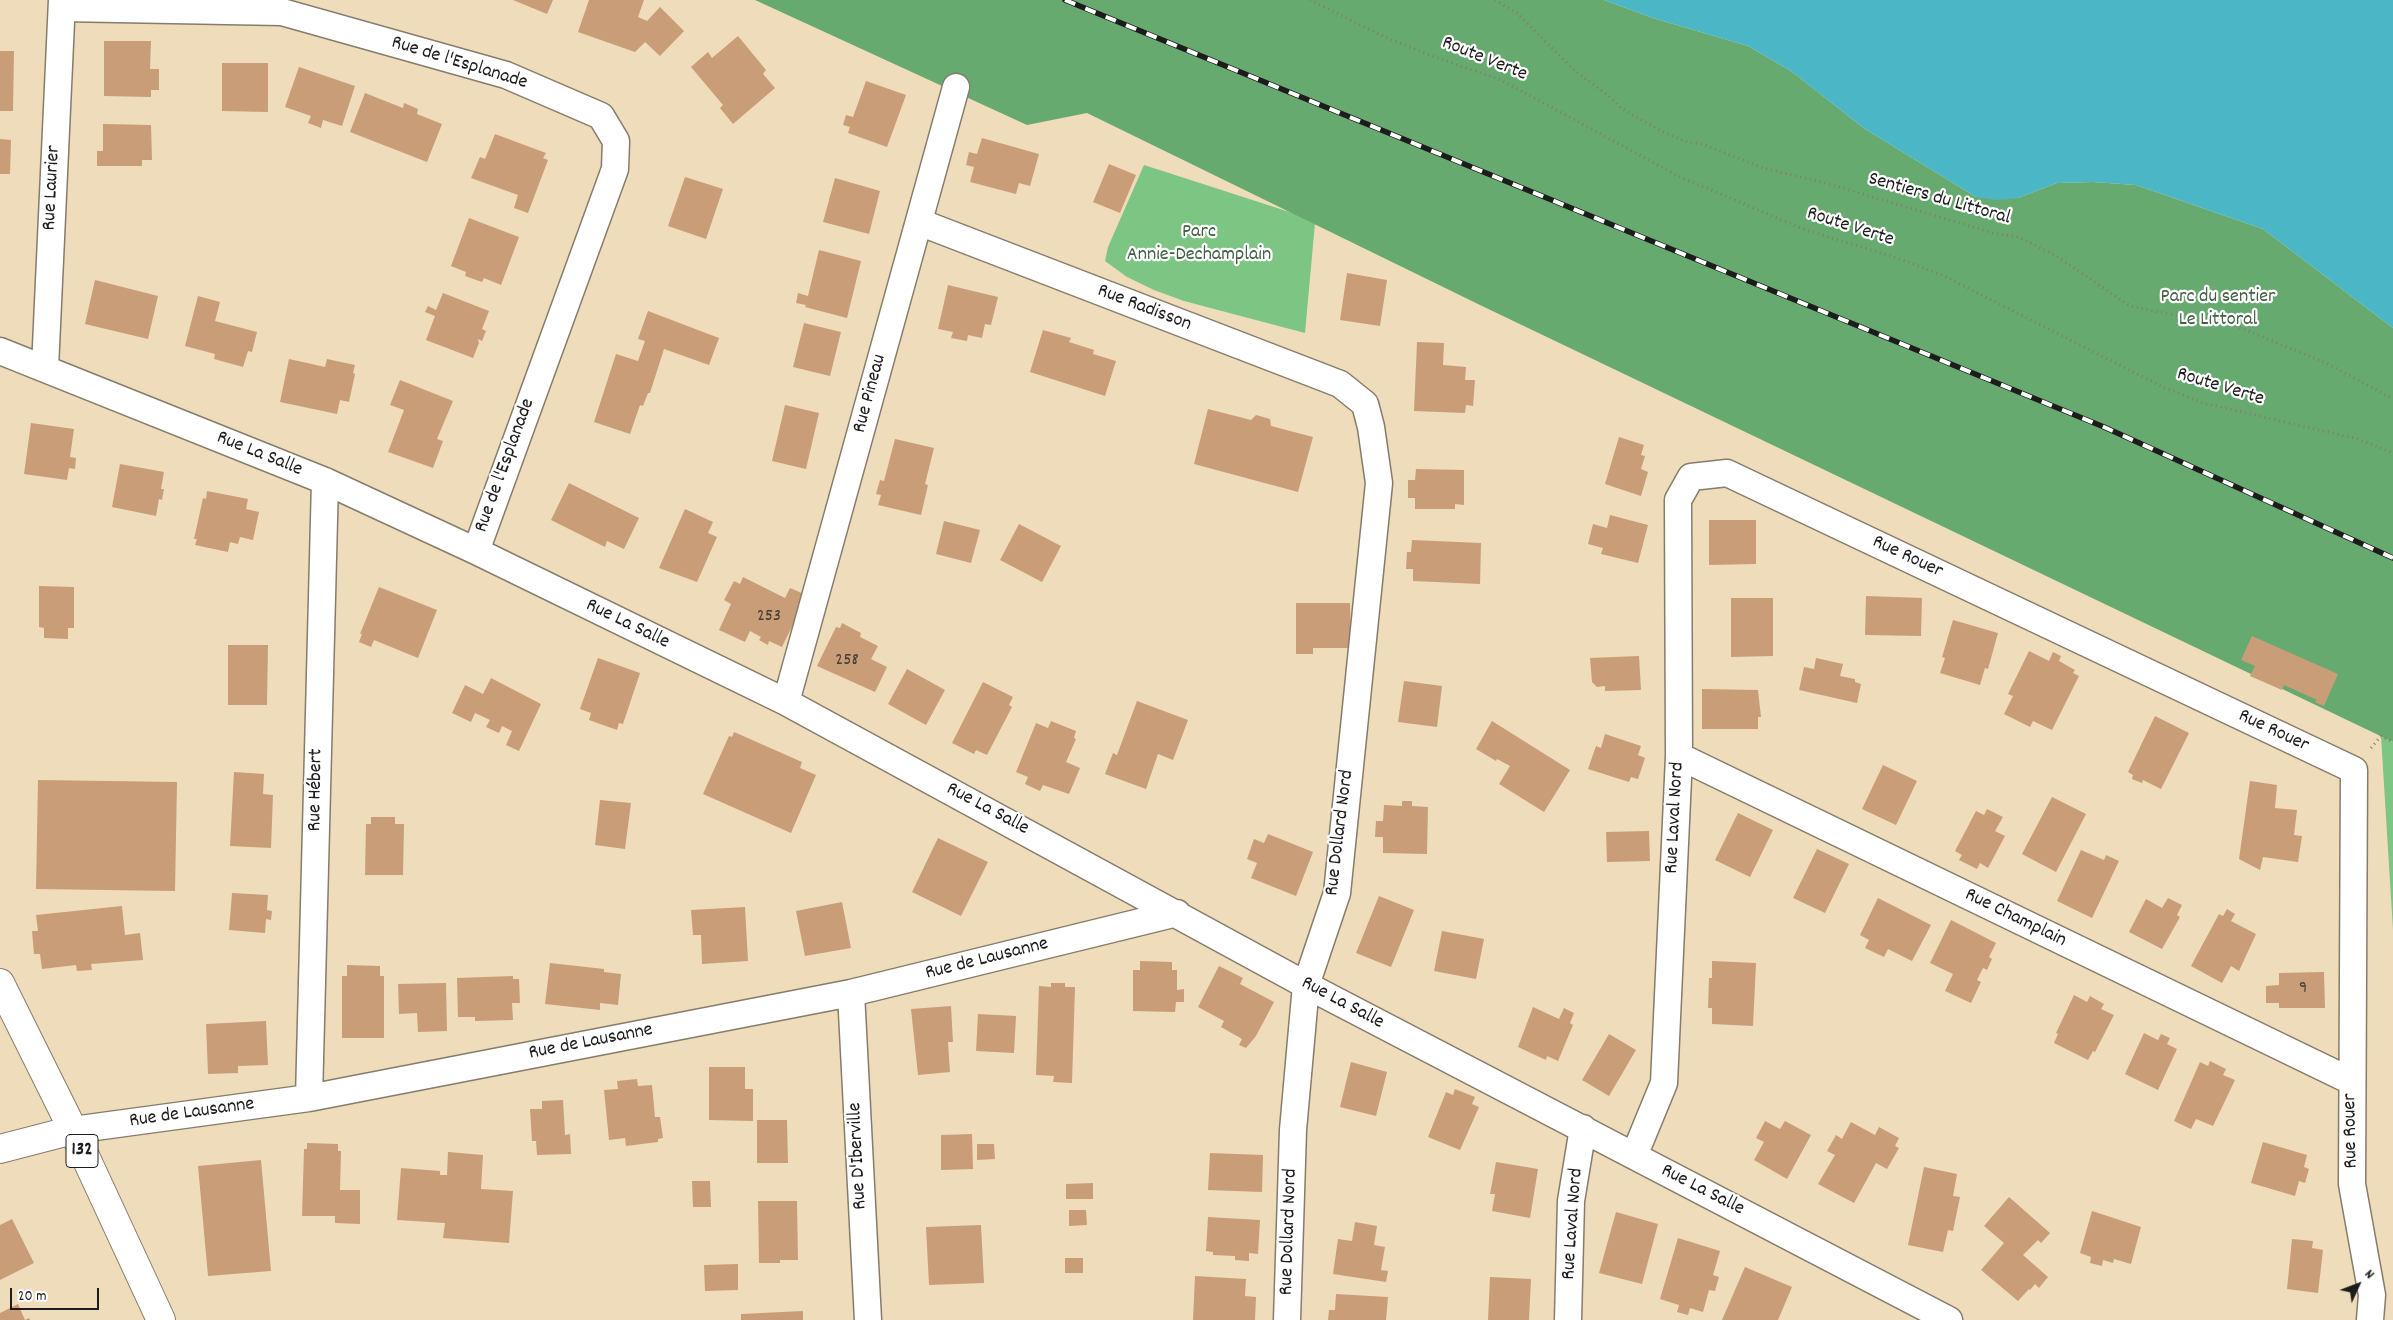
<!DOCTYPE html>
<html>
<head>
<meta charset="utf-8">
<style>
  body { margin:0 }
  #map { position:relative; width:2393px; height:1320px; overflow:hidden; background:#efdcba; font-family:Dekko,sans-serif }
  canvas { display:block }
  .north { position:absolute; left:2333px; top:1260px; width:50px; height:50px; -webkit-text-stroke:4px #fff; paint-order:stroke; rotate:47deg; font-size:14px; font-weight:700; line-height:20px; text-align:center; color:#1c1c1c }
  .north::after { content:''; display:block; margin:auto; width:18px; height:22px; background:#1c1c1c; clip-path:polygon(50% 0,100% 100%,50% 72%,0 100%) }
  .scale { position:absolute; left:10px; top:1288px; width:89px; height:22px; box-sizing:border-box; border:2px solid #1c1c1c; border-top:0; padding-left:6px; font-size:15px; line-height:18px; white-space:nowrap; color:#1c1c1c; -webkit-text-stroke:4px #fff; paint-order:stroke }
</style>
</head>
<body>
<div id="map">
<canvas width="2393" height="1320"></canvas>
<div class="north">N</div>
<div class="scale">20 m</div>
</div>
<script>
const ctx = document.querySelector('canvas').getContext('2d');
ctx.lineJoin = 'round';
function fill(path, color) { ctx.fillStyle = color; ctx.fill(path, 'evenodd'); }
const shape = rows => new Path2D(rows.map(r => 'M' + r).join(''));
function stroke(path, color, width, dash) { ctx.strokeStyle = color; ctx.lineWidth = width; ctx.lineCap = dash ? 'butt' : 'round'; ctx.setLineDash(dash || []); ctx.stroke(path); }
function drawText(font, color, halo, rows, align = 'center') {
  ctx.font = font + ' Dekko,sans-serif'; ctx.lineWidth = 4.5; ctx.setLineDash([]); ctx.textBaseline = 'middle'; ctx.strokeStyle = halo; ctx.fillStyle = color; for (const [text, x, y, turn = 0] of rows) {
    ctx.save(); ctx.translate(x, y); ctx.rotate((+turn || 0) * Math.PI / 180); ctx.textAlign = isNaN(turn) ? turn : align; if (halo) ctx.strokeText(text, 0, 0); ctx.fillText(text, 0, 0); ctx.restore();
  }
}
fill(shape([
  [1144,165,1302,216,1315,223,1305,333,1184,301,1154,290,1127,277,1105,261,1108,247],
  [2381,736,2393,742,2393,930]
]), '#7dc582');
fill(shape([
  [755,0,1604,0,1653,18,1748,46,1791,71,1865,129,1976,197,2018,198,2057,183,2093,182,2136,185,2263,229,2393,328,2393,742,1480,305,1087,113,1027,125]
]), '#66aa70');
fill(shape([
  [1604,0,2393,0,2393,328,2263,229,2136,185,2093,182,2057,183,2018,198,1997,200,1976,197,1865,129,1791,71,1748,46,1653,18]
]), '#4bb7c6');
fill(shape([
  [513,0,553,0,547,14],
  [589,0,644,0,638,17,647,21,660,7,684,31,660,56,645,42,635,52,578,32],
  [738,36,766,70,763,74,775,88,733,124,720,108,723,105,691,67,708,52,712,58],
  [104,41,151,41,150,69,159,69,159,90,151,90,151,97,104,96],
  [0,51,14,51,13,111,0,111],
  [222,63,268,63,268,112,222,111],
  [299,67,355,86,342,126,323,120,321,128,308,123,311,116,285,107],
  [866,81,906,95,887,147,848,133,850,127,843,125,846,115,853,117],
  [365,93,403,108,404,103,418,109,417,114,442,124,427,162,350,132],
  [103,124,151,125,152,160,142,160,142,166,97,166,97,151,103,151],
  [495,134,546,153,543,158,548,160,528,213,514,208,518,195,471,178,480,157,485,159],
  [982,138,1039,154,1030,186,1019,183,1016,194,970,182,974,167,966,165,969,152,977,154],
  [0,139,11,140,10,174,0,174],
  [1109,164,1136,175,1120,213,1093,202],
  [685,177,723,189,706,239,668,226],
  [835,178,880,191,869,234,823,222],
  [469,218,519,237,501,285,484,278,482,282,465,276,466,272,451,266],
  [819,250,861,261,847,318,805,307,806,305,796,303,798,293,808,296],
  [1347,273,1387,280,1380,326,1340,320],
  [95,280,158,296,148,339,85,324],
  [948,285,998,297,991,325,985,324,982,338,968,335,967,341,951,338,953,332,938,329],
  [443,293,489,311,482,329,486,331,482,341,478,339,479,343,473,358,426,340,435,316,425,312,428,306,436,310],
  [198,296,220,302,215,321,257,332,252,352,248,351,243,367,214,359,215,354,185,346],
  [648,311,719,338,709,365,664,349,650,393,648,393,643,406,640,405,630,434,594,422,616,354,638,361,645,341,638,339],
  [804,323,841,332,830,376,793,367],
  [1043,330,1071,338,1069,342,1094,350,1093,354,1116,361,1105,396,1030,372],
  [1417,342,1444,343,1443,365,1466,367,1465,380,1475,380,1473,406,1466,405,1465,413,1414,411],
  [289,359,325,367,327,359,355,365,353,373,355,374,349,402,340,400,337,414,280,402],
  [400,380,453,401,437,439,443,441,433,468,388,452,404,410,390,405],
  [785,405,819,413,806,469,772,461],
  [1208,409,1251,420,1256,415,1270,419,1271,426,1313,437,1298,492,1194,464],
  [31,423,74,429,70,457,76,458,75,469,69,468,67,480,24,474],
  [1619,437,1644,445,1641,455,1645,456,1641,469,1648,472,1641,496,1605,484],
  [895,439,934,448,925,484,928,485,921,515,878,505,881,495,876,494,880,480,884,481],
  [120,464,164,472,161,489,164,489,162,500,159,499,156,516,112,507],
  [1416,469,1464,470,1464,505,1455,504,1455,509,1415,509,1415,498,1408,498,1408,480,1415,480],
  [569,483,639,518,624,549,607,541,605,547,551,520],
  [207,491,248,499,246,509,259,512,253,540,240,537,238,544,230,542,228,552,195,545,197,539,194,539,203,498,206,499],
  [685,509,713,522,708,533,717,537,697,582,659,568],
  [1610,515,1648,525,1638,563,1601,554,1603,548,1588,544,1593,524,1607,528],
  [1709,520,1756,520,1756,564,1709,565],
  [944,521,980,530,971,563,936,554],
  [1019,524,1061,546,1042,582,1000,560],
  [1412,540,1481,543,1480,584,1413,581,1413,569,1406,569,1407,552,1411,552],
  [743,577,785,598,790,588,804,594,800,603,803,604,782,647,769,641,768,645,759,640,761,637,750,631,745,642,719,630,731,604,724,600,734,581,740,584],
  [39,586,74,587,74,628,68,628,68,639,44,638,44,628,39,627],
  [379,587,437,610,418,658,374,640,371,647,359,642,362,634,360,634],
  [1866,596,1922,598,1921,636,1865,635],
  [1731,598,1773,598,1773,656,1731,657],
  [1296,603,1350,603,1351,648,1313,648,1313,654,1296,654],
  [1953,620,1998,633,1988,669,1985,668,1980,685,1940,673,1945,658,1942,657],
  [842,623,861,633,860,637,878,646,871,659,887,667,875,692,817,666,836,627,840,628],
  [2252,636,2338,674,2324,706,2315,702,2317,700,2284,685,2282,690,2250,676,2255,666,2241,660],
  [228,645,268,645,267,705,228,705],
  [2029,651,2049,661,2053,652,2061,656,2059,661,2075,670,2073,673,2079,676,2052,730,2033,721,2030,727,2004,714,2013,696,2008,694],
  [1639,656,1641,690,1605,691,1605,686,1597,687,1592,682,1590,658],
  [598,658,640,673,623,724,619,723,617,730,589,720,591,713,580,709],
  [1816,658,1843,664,1840,676,1855,679,1855,682,1861,684,1857,703,1799,690,1804,667,1814,669],
  [907,669,945,690,926,725,888,704],
  [491,678,541,704,519,751,506,745,512,731,502,726,499,733,486,727,490,720,475,713,471,722,452,713,465,685,483,694],
  [1404,681,1442,686,1437,727,1398,722],
  [983,682,1013,697,1009,705,1012,707,987,755,976,750,974,754,952,743],
  [1702,689,1758,690,1761,717,1758,717,1758,729,1702,729],
  [1137,701,1188,720,1173,760,1158,754,1146,789,1105,774,1113,753,1117,755],
  [2155,716,2189,733,2161,789,2143,780,2142,783,2132,779,2133,775,2128,772],
  [1051,721,1076,731,1074,738,1076,739,1066,762,1080,768,1069,794,1043,785,1040,791,1025,784,1028,777,1016,772,1036,723,1048,728],
  [1492,721,1570,770,1544,812,1499,784,1510,766,1497,759,1496,761,1476,749],
  [734,732,802,762,800,768,816,775,791,833,703,794,729,736,732,737],
  [1605,734,1641,746,1638,755,1645,758,1638,779,1631,777,1629,782,1588,769,1596,746,1601,748],
  [1883,765,1917,781,1896,825,1862,809],
  [234,772,264,774,263,794,273,795,271,848,230,846],
  [38,780,177,782,175,891,36,889],
  [2250,781,2277,785,2275,808,2297,810,2294,835,2302,836,2298,862,2263,857,2260,870,2239,859],
  [2052,797,2086,814,2056,872,2022,854],
  [600,800,631,803,625,849,595,845],
  [1402,801,1412,801,1412,806,1428,807,1427,854,1383,853,1383,837,1375,837,1376,821,1383,821,1384,805,1402,806],
  [1987,809,2003,817,1995,831,2005,836,1988,868,1980,863,1977,869,1959,860,1962,855,1955,851,1976,811,1984,815],
  [1738,813,1773,830,1750,877,1715,860],
  [371,817,395,817,395,824,404,824,403,875,365,875,366,824,371,824],
  [1649,831,1650,861,1607,862,1606,832],
  [1268,834,1313,852,1296,896,1251,878,1257,863,1247,859,1254,839,1264,843],
  [938,838,988,862,961,916,912,892],
  [1817,849,1849,864,1825,913,1793,898],
  [2081,850,2104,860,2106,855,2119,861,2092,918,2057,901],
  [232,893,268,895,267,910,272,911,271,920,266,919,265,933,229,930],
  [1379,896,1414,910,1391,967,1356,953],
  [1878,898,1931,925,1912,961,1888,949,1884,957,1865,948,1869,940,1860,935],
  [2168,898,2182,905,2177,915,2180,917,2162,949,2129,932,2146,899,2162,908],
  [842,902,851,948,805,956,796,911],
  [122,906,125,935,140,933,143,960,91,964,92,970,77,971,76,965,42,969,40,954,34,954,32,931,38,931,36,915],
  [745,907,748,961,702,964,701,935,693,935,691,910],
  [2227,909,2235,914,2231,921,2256,934,2239,971,2231,966,2222,983,2191,966,2219,914,2223,916],
  [1951,920,1996,943,1989,957,1992,959,1987,970,1983,968,1977,980,1981,982,1971,1003,1945,991,1953,974,1930,963],
  [1442,931,1484,939,1476,979,1434,971],
  [1140,961,1172,962,1172,970,1177,970,1177,990,1184,989,1184,1002,1176,1002,1175,1012,1133,1011,1133,970,1140,970],
  [1712,961,1756,963,1753,1026,1712,1024,1712,1008,1708,1008,1709,978,1712,978],
  [550,963,604,969,604,972,621,974,618,1005,600,1003,600,1010,545,1004],
  [347,965,380,966,380,976,384,976,384,1038,342,1038,342,976,347,976],
  [1219,966,1243,978,1240,984,1274,1002,1256,1036,1246,1048,1239,1045,1242,1039,1221,1027,1224,1021,1198,1007],
  [2324,972,2325,1008,2279,1008,2279,1003,2266,1003,2266,986,2279,985,2279,973],
  [513,976,513,979,519,979,520,1003,512,1003,513,1020,475,1021,475,1017,458,1017,457,978],
  [446,983,447,1031,418,1032,417,1013,399,1014,398,984],
  [1051,983,1065,983,1065,987,1075,987,1072,1083,1053,1082,1054,1076,1036,1075,1039,986,1051,987],
  [2074,995,2087,1002,2090,996,2104,1004,2101,1009,2114,1015,2095,1052,2093,1051,2088,1060,2054,1043,2058,1034,2056,1033],
  [951,1006,953,1042,948,1042,950,1072,918,1075,911,1009],
  [1533,1007,1559,1019,1564,1008,1574,1013,1570,1023,1573,1025,1558,1061,1547,1056,1546,1060,1518,1047],
  [978,1014,1016,1016,1014,1053,976,1051],
  [266,1021,268,1065,238,1066,238,1073,208,1074,206,1024],
  [2144,1033,2158,1040,2161,1034,2170,1038,2167,1044,2177,1049,2158,1090,2125,1074],
  [1609,1034,1636,1050,1609,1096,1582,1080],
  [2210,1061,2226,1069,2223,1075,2235,1080,2213,1126,2196,1119,2191,1129,2174,1121,2200,1062,2208,1066],
  [1351,1062,1387,1072,1376,1116,1340,1107],
  [709,1067,745,1067,745,1089,753,1089,753,1121,709,1120],
  [637,1079,638,1086,652,1085,655,1117,660,1117,663,1138,658,1139,658,1142,626,1146,625,1138,609,1140,604,1090,618,1089,617,1081],
  [1455,1089,1475,1097,1472,1104,1479,1107,1460,1150,1428,1137,1446,1092,1453,1095],
  [563,1100,565,1135,570,1134,571,1154,537,1155,536,1141,532,1141,530,1109,542,1109,542,1101],
  [757,1120,787,1120,788,1163,757,1163],
  [1765,1121,1780,1129,1785,1121,1811,1135,1787,1179,1754,1160,1764,1142,1756,1138],
  [1851,1122,1875,1135,1879,1127,1899,1138,1895,1146,1899,1148,1887,1169,1876,1163,1854,1203,1818,1184,1835,1155,1827,1151,1836,1135,1842,1139],
  [972,1134,973,1169,941,1170,941,1135],
  [2263,1142,2307,1155,2304,1167,2309,1169,2305,1183,2299,1181,2295,1196,2251,1183],
  [307,1143,338,1144,338,1151,341,1151,340,1190,360,1190,360,1224,335,1223,335,1216,302,1216,304,1149,307,1149],
  [977,1144,994,1144,995,1159,977,1160],
  [448,1152,483,1155,481,1189,513,1191,509,1243,443,1238,445,1223,397,1220,401,1168,440,1171,440,1175,447,1175],
  [1210,1153,1263,1155,1262,1192,1208,1190],
  [261,1160,271,1271,208,1276,198,1166],
  [1496,1162,1538,1169,1530,1218,1492,1211,1495,1194,1490,1194],
  [1924,1167,1957,1174,1953,1196,1960,1197,1953,1231,1948,1230,1943,1252,1908,1245],
  [692,1181,710,1181,711,1207,693,1207],
  [1093,1183,1093,1199,1066,1199,1066,1184],
  [2009,1197,2050,1233,2041,1243,2038,1240,2023,1255,2048,1277,2039,1288,2035,1284,2030,1290,2029,1289,2018,1301,1981,1270,2004,1243,1984,1226],
  [758,1201,797,1201,798,1260,780,1260,780,1263,759,1263],
  [1069,1210,1086,1210,1087,1225,1069,1226],
  [2092,1211,2141,1227,2131,1264,2114,1259,2113,1263,2103,1260,2102,1266,2090,1263,2091,1257,2080,1253],
  [1616,1212,1658,1224,1642,1284,1599,1273],
  [1208,1217,1260,1220,1258,1254,1249,1253,1249,1261,1235,1260,1235,1256,1213,1255,1213,1252,1206,1251],
  [12,1219,34,1263,0,1280,0,1225],
  [1355,1222,1377,1226,1374,1245,1385,1247,1381,1270,1388,1271,1386,1282,1333,1274,1338,1239,1352,1241],
  [981,1225,984,1283,929,1285,926,1227],
  [1678,1238,1720,1251,1713,1275,1719,1277,1715,1291,1709,1290,1703,1312,1690,1308,1688,1315,1677,1312,1679,1305,1660,1299],
  [2292,1239,2313,1241,2312,1248,2323,1250,2318,1293,2287,1289],
  [1065,1258,1083,1258,1083,1273,1065,1273],
  [738,1264,738,1290,705,1291,704,1265],
  [1745,1267,1792,1287,1778,1320,1722,1320],
  [1195,1276,1246,1279,1245,1296,1256,1297,1255,1320,1193,1320],
  [1490,1277,1531,1279,1529,1320,1488,1320],
  [1336,1294,1388,1297,1386,1320,1328,1320,1329,1310,1335,1310],
  [18,1304,25,1320,29,1318,30,1320,0,1320,0,1313],
  [803,1311,803,1320,741,1320,741,1314]
]), '#ca9d79');
const minor = shape([
  [62,8,282,12,506,75,601,116,616,141,615,169,476,551],
  [919,222,1340,384,1365,404,1371,427,1379,483,1337,893,1306,985,1293,1130,1287,1320],
  [0,351,325,481,476,551,786,702,1306,985,1949,1320],
  [45,368,62,0],
  [786,702,956,87],
  [1679,756,2351,1081],
  [851,993,868,1320],
  [309,1098,325,481],
  [73,1130,309,1098,851,993,1177,913],
  [1634,1156,1664,1083,1679,756,1678,500,1691,477,1727,473,2354,770,2352,1184,2372,1295,2370,1320],
  [1568,1320,1571,1201,1583,1128]
]);
const tertiary = shape([
  [0,1149,73,1130]
]);
const primary = shape([
  [0,983,73,1130,161,1320]
]);
stroke(minor, '#867c6b', 29);
stroke(tertiary, '#867c6b', 30);
stroke(primary, '#867c6b', 30);
stroke(shape([
  [1310,0,1387,38,1435,57,1501,80,1678,176,1803,229,1903,260,1944,276,2165,388,2203,403,2358,439,2393,453],
  [1495,0,1517,13,1574,70,1610,97,1622,109,1661,131,1687,142,1702,144,1763,168,1826,183,1993,233,2018,237,2055,255,2130,306,2169,314,2224,321,2328,364,2393,399],
  [2371,748,2381,736,2393,742]
]), '#867c6b', 3, [1, 4]);
stroke(minor, '#fff', 26);
stroke(tertiary, '#fff', 28);
stroke(primary, '#fff', 28);
const rail = shape([
  [1065,0,2104,427,2393,558]
]);
stroke(rail, '#1c1c1c', 5.5);
stroke(rail, '#fff', 4, [11]);
drawText('18px', '#483c33', null, [
  ["253",769,618],
  ["258",847,662],
  ["9",2303,990]
]);
for (const [x, y, w] of [
  [82,1151,32]
]) { const box = new Path2D(); box.roundRect(x - w / 2, y - 16.5, w, 33, 4); ctx.fillStyle = '#fff'; ctx.fill(box); stroke(box, '#1c1c1c', 1); }
drawText('bold 19px', '#1c1c1c', null, [
  ["132",82,1151]
]);
drawText('20px', '#1c1c1c', '#fff', [
  ["Route Verte",1484,60,22],
  ["Rue de l'Esplanade",459,64,17],
  ["Rue Laurier",53,188,-87],
  ["Sentiers du Littoral",1939,200,16],
  ["Route Verte",1850,228,18],
  ["Rue Radisson",1144,309,21],
  ["Route Verte",2220,388,17],
  ["Rue Pineau",871,394,-75],
  ["Rue La Salle",259,455,22],
  ["Rue de l'Esplanade",506,466,-70],
  ["Rue Rouer",1907,558,25],
  ["Rue La Salle",627,625,26],
  ["Rue Rouer",2273,732,25],
  ["Rue Hébert",317,790,-89],
  ["Rue La Salle",987,810,28],
  ["Rue Laval Nord",1676,818,-87],
  ["Rue Dollard Nord",1341,833,-83],
  ["Rue Champlain",2015,919,26],
  ["Rue de Lausanne",987,960,-14],
  ["Rue La Salle",1342,1004,28],
  ["Rue de Lausanne",591,1043,-11],
  ["Rue de Lausanne",192,1114,-8],
  ["Rue Rouer",2352,1131,-91],
  ["Rue D'Iberville",859,1156,-93],
  ["Rue La Salle",1702,1191,27],
  ["Rue Laval Nord",1574,1224,-86],
  ["Rue Dollard Nord",1290,1232,-88]
]);
drawText('20px', '#436045', '#fff', [
  ["Parc",1199,233],
  ["Annie-Dechamplain",1199,256],
  ["Parc du sentier",2218,298],
  ["Le Littoral",2218,321]
]);
</script>
</body>
</html>
